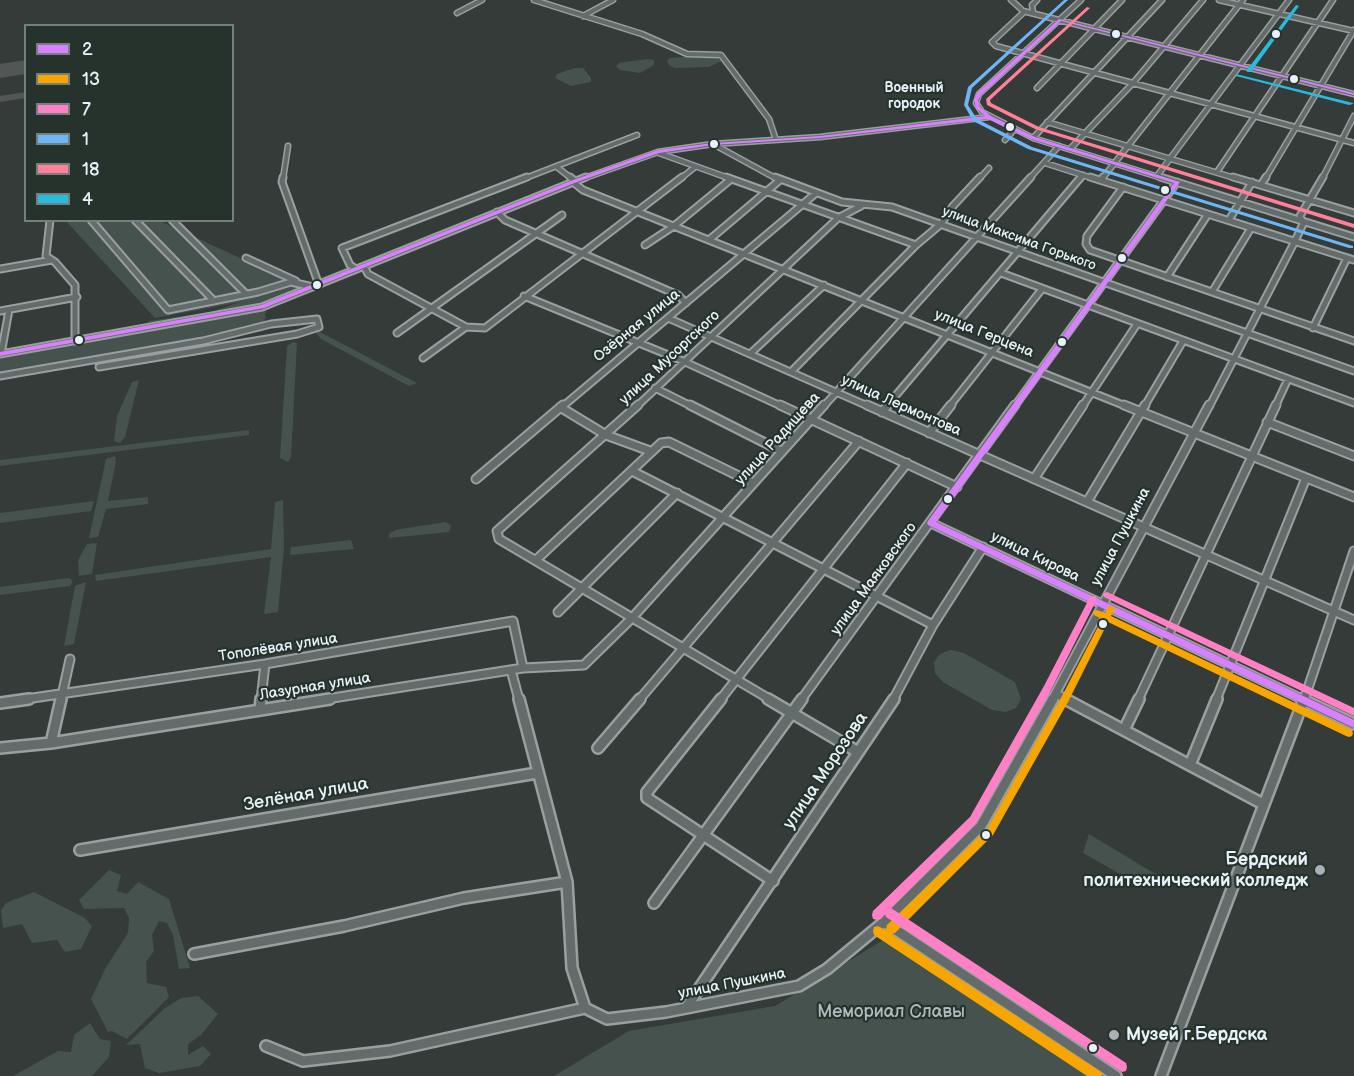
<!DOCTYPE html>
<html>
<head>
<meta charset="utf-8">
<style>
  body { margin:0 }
  #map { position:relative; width:1354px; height:1076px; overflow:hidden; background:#353b38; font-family:"Balsamiq Sans",sans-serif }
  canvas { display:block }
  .legend { position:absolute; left:24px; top:24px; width:210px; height:198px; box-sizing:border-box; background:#26332d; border:2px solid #747f7e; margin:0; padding:8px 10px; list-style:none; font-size:18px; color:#e8f1f8 }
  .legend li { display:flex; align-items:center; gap:12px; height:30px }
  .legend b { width:30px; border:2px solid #747f7e }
</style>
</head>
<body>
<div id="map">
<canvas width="1354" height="1076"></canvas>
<ul class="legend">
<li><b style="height:8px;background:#d880ff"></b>2</li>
<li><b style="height:8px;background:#f7a600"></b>13</li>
<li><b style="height:8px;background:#ff80c5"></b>7</li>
<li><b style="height:8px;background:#6db6f5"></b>1</li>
<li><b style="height:8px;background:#ff8098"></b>18</li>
<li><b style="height:8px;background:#26bcdd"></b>4</li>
</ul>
</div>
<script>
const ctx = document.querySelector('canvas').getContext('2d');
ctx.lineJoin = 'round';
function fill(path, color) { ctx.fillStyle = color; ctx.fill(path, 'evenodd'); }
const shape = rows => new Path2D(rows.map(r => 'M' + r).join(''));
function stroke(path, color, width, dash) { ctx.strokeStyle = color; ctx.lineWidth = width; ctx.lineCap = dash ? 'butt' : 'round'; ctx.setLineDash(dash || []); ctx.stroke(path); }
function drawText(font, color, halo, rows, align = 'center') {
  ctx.font = font + ' "Balsamiq Sans",sans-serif'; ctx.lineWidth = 4.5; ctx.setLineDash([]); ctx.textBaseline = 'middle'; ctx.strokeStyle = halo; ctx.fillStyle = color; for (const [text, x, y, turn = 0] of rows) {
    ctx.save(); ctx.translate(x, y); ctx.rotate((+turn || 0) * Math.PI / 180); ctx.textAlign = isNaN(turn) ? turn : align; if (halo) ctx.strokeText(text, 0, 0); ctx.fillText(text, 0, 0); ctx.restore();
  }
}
fill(shape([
  [713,55,722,61,709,67,675,68,669,65,667,61,669,58],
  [647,59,654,60,654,65,640,73,620,70,616,66,619,63],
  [574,68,583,68,591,78,591,82,571,86,555,78,557,74],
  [66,221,160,221,303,287,259,304,147,325,149,321,211,312,240,302,155,318],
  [266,308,264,331,0,377,0,356],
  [315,332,320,332,417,383,409,386,321,339],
  [293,342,297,343,291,457,288,462,280,458,287,346],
  [139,380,125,437,120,443,114,441,117,416,132,382],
  [249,430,249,435,0,466,0,460],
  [115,456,116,461,108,501,148,497,148,504,106,509,98,537,89,538,106,459],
  [283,500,284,548,278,612,264,614,271,557,96,581,95,575,271,549,275,502],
  [94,501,91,511,0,523,0,513],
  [445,522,451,525,449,532,389,538,389,534,395,530],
  [351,540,354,549,290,555,291,547],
  [97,543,92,574,79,576,78,560,87,544],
  [69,578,73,581,70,586,0,595,0,587],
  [86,582,74,644,64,646,75,586],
  [951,650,964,653,1015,682,1021,699,1016,708,1006,712,992,710,943,682,935,673,934,662,940,654],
  [1089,834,1157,875,1127,878,1083,853],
  [109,870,121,875,117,891,127,894,138,882,169,899,190,968,179,969,173,935,167,923,159,921,152,935,154,951,146,962,147,983,166,987,169,997,127,1039,112,1031,108,1032,91,999,105,969,128,933,129,918,124,908,84,909,79,900],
  [34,892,85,918,92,926,81,949,65,952,57,940,32,943,22,924,3,928,1,910,6,903],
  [893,934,1103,1076,554,1076,629,1031,775,1006],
  [198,996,218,1014,201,1035,188,1044,188,1055,203,1046,211,1054,200,1066,159,1073,145,1068,140,1044,126,1045,165,1008,181,998],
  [90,1023,100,1039,111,1041,109,1057,92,1076,13,1076,58,1051,71,1052,74,1035]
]), '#46524e');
fill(shape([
  [26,92,26,98,0,102,0,96,26,92]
]), '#525654');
fill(shape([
  [26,60,26,74,0,78,0,64,26,60]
]), '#525654');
const minorFar3 = shape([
  [534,0,642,34,687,54,721,55,769,119,776,140],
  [1011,0,1021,9],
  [1081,0,979,94,976,103,982,112,1033,138,1165,179],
  [1219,0,1354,31],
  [1023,11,1354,94],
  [1024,12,992,42,996,46,1354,143],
  [1033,12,1032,5,1037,0],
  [457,13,482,0],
  [583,16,613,0],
  [1037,88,1122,0],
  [1047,122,1238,179],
  [1033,138,1162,0],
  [1005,140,1015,129],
  [713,144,777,179],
  [1070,149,1133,83,1203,0],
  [659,153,731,179],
  [1045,163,1095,179],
  [557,167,572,179],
  [1217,172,1333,0],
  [1157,176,1289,0],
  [283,179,288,146],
  [523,179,637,135],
  [582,179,658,152,713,144,820,137,989,117],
  [680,179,695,167],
  [979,179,989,168],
  [1029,179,1059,146],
  [1080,179,1083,175],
  [1102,179,1243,0],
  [1265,179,1354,30],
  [1322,179,1354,116]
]);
const minorFar2 = shape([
  [283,177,282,182,319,285],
  [570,177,575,181],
  [726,177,916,245],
  [775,177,842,202,892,207,1354,371],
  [1090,177,1354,260],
  [1160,177,1354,237],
  [1233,177,1354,213],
  [1101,180,1103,177],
  [573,182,583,190,1128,407],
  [1261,185,1266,177],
  [1123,187,1087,236,1086,244,1090,250,1354,341],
  [497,212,505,220,678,295,686,303],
  [50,220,46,256,55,262,75,285,75,341],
  [91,220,168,310,258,292,291,282,313,287],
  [135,220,214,301],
  [172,220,246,294],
  [1229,220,1252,182],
  [709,240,780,180],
  [645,245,674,226,730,180],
  [246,258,296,281],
  [364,266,368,274,466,327],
  [0,269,52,260],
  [356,269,350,265,342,248,527,177],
  [1001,273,1354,403],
  [1167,277,1208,214],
  [1212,292,1251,228],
  [524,296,683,361,783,407],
  [0,311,77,297],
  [668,318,870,407],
  [1313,328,1347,258],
  [397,333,562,215],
  [0,354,262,307,586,177],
  [1,354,9,310],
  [750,354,824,285],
  [423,358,466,327,485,328,682,177],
  [791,372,916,245,941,224,953,206,980,177],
  [0,376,203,341,271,324,317,319,319,327,297,334,99,367],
  [655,388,693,407],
  [562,407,816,193],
  [636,407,838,218,861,206],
  [823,407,1031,177],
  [886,407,1081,177],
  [949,407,1042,289],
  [1014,407,1177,182],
  [1082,407,1137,324],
  [1144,407,1183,341],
  [1209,407,1295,241,1303,224,1300,216,1323,177],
  [1275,407,1288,379]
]);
const minorFar1 = shape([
  [638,405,497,531,499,539,771,700],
  [690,405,781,451],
  [780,405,957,487],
  [867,405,1354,620],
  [1124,405,1354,497],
  [560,407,606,435,650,451],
  [882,412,888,405],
  [1267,422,1354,456],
  [929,433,951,405],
  [632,471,933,625],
  [476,479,563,405],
  [1034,479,1083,405],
  [1087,502,1145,405],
  [931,523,1304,700],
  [536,560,661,443,669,442,753,483],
  [558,612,677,493],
  [511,670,519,700],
  [1056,694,1068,700],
  [19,700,265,664,513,621,523,668],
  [61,700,70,659],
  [261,700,265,664],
  [320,700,523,668,584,665,632,618,824,405],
  [639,700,859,441],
  [720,700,907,463],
  [801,700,1015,405],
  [893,700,933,625,983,547],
  [1052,700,1209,405],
  [1138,700,1276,405],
  [1216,700,1306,478],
  [1304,700,1354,551]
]);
const minor = shape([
  [519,699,567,882,572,968,585,1008,607,1019,666,1012,799,986,827,969,884,922,981,826,1053,699],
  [721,699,647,792,647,798,773,881],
  [768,699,858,752],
  [1065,699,1263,804],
  [1301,699,1354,724],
  [0,703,29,699],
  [260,709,261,699],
  [1125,728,1139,699],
  [51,743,61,699],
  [0,748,51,743,330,699],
  [598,748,640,699],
  [1190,765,1217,699],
  [80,850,537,773],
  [654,903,802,699],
  [884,922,1116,1076],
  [194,954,344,926,464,898,567,882],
  [686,1008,894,699],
  [266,1046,303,1061,390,1051,585,1008],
  [1161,1076,1304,699]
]);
stroke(minorFar3, '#9a9f9f', 7);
stroke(minorFar2, '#9a9f9f', 9);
stroke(minorFar1, '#9a9f9f', 11);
stroke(minor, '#9a9f9f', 14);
stroke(minorFar3, '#646b6b', 4);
stroke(minorFar2, '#646b6b', 5);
stroke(minorFar1, '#646b6b', 7);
stroke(minor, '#646b6b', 9);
fill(shape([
  [1059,19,1354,93,1354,95,1061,21,981,95,978,100,980,107,991,116,1035,137,1180,182,936,522,1354,720,1354,728,928,525,927,523,928,521,1174,183,1031,139,988,119,820,138,713,145,659,153,577,182,264,308,0,356,0,352,261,305,573,180,658,150,713,143,820,136,985,116,976,108,974,100,977,93,1059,19]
]), '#d880ff');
fill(shape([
  [1111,606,1114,607,1115,609,1111,616,1352,730,1353,733,1352,736,1349,737,1346,736,1108,622,1068,702,993,835,895,933,891,934,1101,1072,1102,1076,1087,1076,874,935,873,931,874,927,878,926,887,931,886,929,887,925,987,829,1062,696,1102,619,1094,615,1093,613,1094,611,1097,610,1105,613,1108,607,1111,606]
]), '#f7a600');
fill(shape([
  [1107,592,1354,708,1354,716,1104,597,1103,595,1104,593,1107,592],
  [1093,596,1096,597,1097,599,1050,692,976,823,891,908,1126,1063,1127,1067,1126,1071,1122,1072,886,917,885,914,881,919,877,920,873,919,872,915,873,911,970,817,1044,686,1090,597,1093,596]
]), '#ff80c5');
fill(shape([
  [1064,0,1068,0,972,88,968,105,977,119,1032,147,1353,246,1353,248,1349,248,1028,149,973,121,964,105,968,87,1064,0]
]), '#6db6f5');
fill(shape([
  [1087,7,1090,8,990,100,991,103,1039,127,1354,224,1354,228,1035,129,987,105,986,99,1087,7]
]), '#ff8098');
fill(shape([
  [1296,5,1299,6,1251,72,1247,72,1247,70,1296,5],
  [1236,74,1353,103,1353,104,1349,105,1236,76,1236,74]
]), '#26bcdd');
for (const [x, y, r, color] of [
  [1116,34,5,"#e8f1f8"],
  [1276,34,5,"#e8f1f8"],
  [1294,79,5,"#e8f1f8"],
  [1010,127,5,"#e8f1f8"],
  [714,144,5,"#e8f1f8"],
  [1165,190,5,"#e8f1f8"],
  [1122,258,5,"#e8f1f8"],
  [317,285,5,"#e8f1f8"],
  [79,340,5,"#e8f1f8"],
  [1062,342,5,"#e8f1f8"],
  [948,499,5,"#e8f1f8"],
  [1103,624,5,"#e8f1f8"],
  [986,835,5,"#e8f1f8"],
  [1320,870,6,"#a9b1b5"],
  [1114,1035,6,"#a9b1b5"],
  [1093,1048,5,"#e8f1f8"]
]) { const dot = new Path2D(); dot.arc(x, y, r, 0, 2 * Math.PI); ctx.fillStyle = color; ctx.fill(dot); stroke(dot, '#26332d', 2); }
drawText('bold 14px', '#e8f1f8', '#26332d', [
  ["Военный",914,88],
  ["городок",914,104]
]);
drawText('14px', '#e8f1f8', '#26332d', [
  ["улица Максима Горького",1019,239,20]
]);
drawText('15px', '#e8f1f8', '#26332d', [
  ["Озёрная улица",637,326,-39],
  ["улица Герцена",984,334,22],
  ["улица Мусоргского",670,358,-43],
  ["улица Лермонтова",901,406,24],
  ["улица Радищева",778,439,-48],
  ["улица Пушкина",1121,537,-62],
  ["улица Кирова",1035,557,26],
  ["улица Маяковского",874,579,-54],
  ["Тополёвая улица",278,648,-9],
  ["Лазурная улица",315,687,-9],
  ["улица Пушкина",732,984,-11]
]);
drawText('18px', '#e8f1f8', '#26332d', [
  ["улица Морозова",826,771,-56],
  ["Зелёная улица",306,795,-10]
]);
drawText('bold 18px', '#e8f1f8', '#26332d', [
  ["Бердский",1308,860],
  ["политехнический колледж",1308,881],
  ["Музей г.Бердска",1126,1035,"left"]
], 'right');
drawText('18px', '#b0bbbe', '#26332d', [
  ["Мемориал Славы",891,1012]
]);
</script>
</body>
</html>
